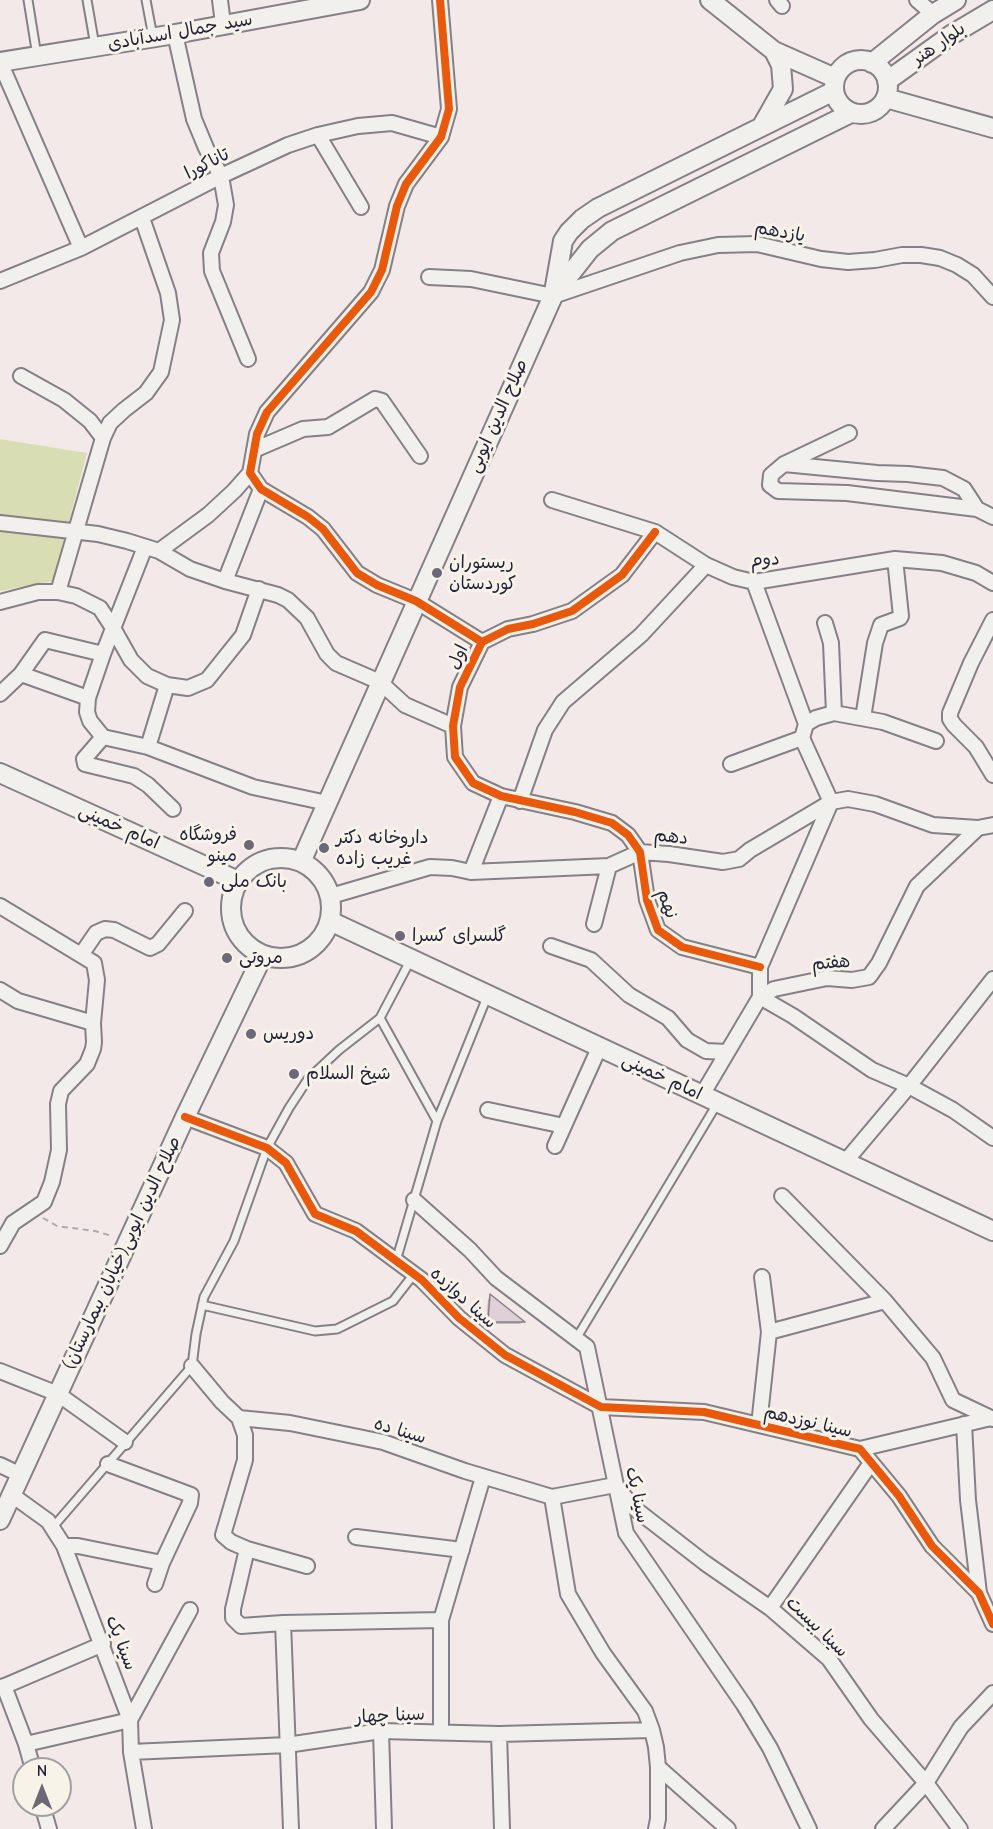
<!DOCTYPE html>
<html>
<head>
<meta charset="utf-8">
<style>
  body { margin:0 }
  #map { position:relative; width:993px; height:1829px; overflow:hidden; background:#f4e9e9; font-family:"Comic Neue",sans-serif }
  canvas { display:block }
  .north { position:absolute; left:12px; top:1757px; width:60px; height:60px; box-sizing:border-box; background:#f7f3e8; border:2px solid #a29fa3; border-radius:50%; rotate:0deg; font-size:16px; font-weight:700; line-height:24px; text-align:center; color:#22223b }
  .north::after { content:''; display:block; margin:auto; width:21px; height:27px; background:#6c6878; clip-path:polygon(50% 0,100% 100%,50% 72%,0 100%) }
</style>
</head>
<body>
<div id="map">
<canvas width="993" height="1829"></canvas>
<div class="north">N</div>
</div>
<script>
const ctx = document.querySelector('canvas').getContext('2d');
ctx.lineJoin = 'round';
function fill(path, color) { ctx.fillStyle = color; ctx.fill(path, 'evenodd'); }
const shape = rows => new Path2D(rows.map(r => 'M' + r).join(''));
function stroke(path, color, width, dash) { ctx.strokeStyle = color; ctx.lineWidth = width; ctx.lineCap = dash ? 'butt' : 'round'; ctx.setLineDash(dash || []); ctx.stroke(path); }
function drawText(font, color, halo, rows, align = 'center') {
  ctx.font = font + ' "Comic Neue","Playpen Sans Arabic",sans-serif'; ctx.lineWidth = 6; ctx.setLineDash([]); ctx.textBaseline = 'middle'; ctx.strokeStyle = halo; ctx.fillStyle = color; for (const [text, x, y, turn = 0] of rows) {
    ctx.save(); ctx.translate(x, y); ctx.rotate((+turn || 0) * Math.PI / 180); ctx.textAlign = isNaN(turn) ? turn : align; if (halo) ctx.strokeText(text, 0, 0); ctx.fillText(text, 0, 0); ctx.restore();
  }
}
fill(shape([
  [0,439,87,453,53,581,0,591]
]), '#d9ddb4');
fill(shape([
  [490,1296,523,1322,520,1324,486,1324,488,1299]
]), '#0003');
const building = shape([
  [490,1294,525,1322,488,1322,490,1294]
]);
fill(building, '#ded0d6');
stroke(building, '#858085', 1.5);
const lane = shape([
  [28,0,37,56],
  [87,0,95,46],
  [146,0,153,37],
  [380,1018,437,1121],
  [396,1261,437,1121,487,997],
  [202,1305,315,1331,337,1329,393,1301,414,1274],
  [576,1339,717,1104],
  [53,1527,192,1366,196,1334,204,1297,234,1241,267,1148,289,1108,308,1079,339,1050,380,1018,410,961]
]);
const street = shape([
  [220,0,223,24],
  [440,0,449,109,441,137,406,184,397,206,382,270,371,292,267,412,257,434,250,473,261,489,308,517,323,529,357,573,377,585,416,601,482,642],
  [777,0,782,6],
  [917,0,933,14],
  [175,34,194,119,206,148,221,176,226,205,223,222,211,253,212,271,248,359],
  [0,62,81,248],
  [318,135,361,207],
  [429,277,471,279,553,296,680,253,718,245,757,244,821,259,848,262,875,260,902,255,921,255,940,258,957,265,973,275,993,297],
  [0,281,81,248,221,176,288,145,318,135,358,126,392,123,441,137],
  [21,376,64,400,90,421,103,438],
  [849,433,784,464,771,475,770,485,778,491,847,493,977,509,993,517],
  [254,450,303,429,328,427,375,399,382,401,420,456],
  [784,464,877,473,908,474,943,478,964,489,977,509],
  [552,500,655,532,706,565,733,577,754,582,895,559,942,563,976,573,993,583],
  [0,523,98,534,127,541,159,551,190,569,225,581,278,595,288,600,307,618,327,654,336,663,380,682,405,705,453,726],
  [655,532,622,575,572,611,533,624,508,629,482,642,460,687,453,726,455,757,473,783,501,796,575,812,612,823,628,835,640,852,647,900,658,930,682,947,760,967],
  [159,551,208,515,234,491,250,473],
  [225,581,261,489],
  [754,582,806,724],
  [58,592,103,438,110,423,124,410,146,393,161,372,172,320,168,293,142,218],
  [0,602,38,592,58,592,76,596,100,608,113,628,131,660,147,676,167,685,188,688,207,680,243,635,259,589],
  [993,620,971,663,950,713,950,719,954,725,976,747,993,775],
  [825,623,831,643,834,713],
  [21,674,88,698],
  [0,694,21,674,45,640,103,654],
  [863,718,875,643,881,625,900,618,901,616,895,559],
  [103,737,148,747,253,787,327,803],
  [103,737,90,721,87,712,88,698,103,654,145,547],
  [103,737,84,759,85,764,134,776,148,785,173,809],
  [936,741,883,722,834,713,816,718,806,724,802,738,831,802,760,967,760,997,793,1016,872,1070,909,1086,953,1110,993,1138],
  [148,747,167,685],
  [731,764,802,738],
  [520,801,545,730,563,702,641,635,706,565],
  [471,872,501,796],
  [331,896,430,867,452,868,471,872,609,866,640,852,669,854,723,862,739,859,750,850,831,802,848,799,875,804,933,825,978,828,993,825],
  [0,906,94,963,97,980,93,1023,94,1042,93,1049,87,1064,61,1091,58,1104,59,1150,52,1182,44,1202,13,1223,0,1246],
  [594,924,609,866],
  [551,946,591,960,629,995,668,1018,687,1040,706,1051,727,1052],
  [81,955,96,933,105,929,114,930,150,948,158,944,185,911],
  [0,990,18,1001,93,1023],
  [702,1095,760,997,774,989,827,978,852,980,869,977,879,963,917,886,978,828],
  [488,1110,564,1126],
  [185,1117,267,1148,286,1163,315,1214,356,1231,422,1280,459,1318,505,1355,601,1407,704,1412,860,1449,899,1496,932,1546,979,1593,993,1624],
  [555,1146,599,1048],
  [845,1162,909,1086,993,979],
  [782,1196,885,1301,933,1358,953,1400,993,1419],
  [414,1200,470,1250,496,1278,587,1347,626,1533,744,1705,770,1748,809,1829],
  [769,1332,885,1301],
  [192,1366,222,1402,239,1418,290,1423,383,1442,465,1471,552,1497,615,1485,634,1508,705,1563,770,1608,829,1659,871,1719,926,1783,960,1829],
  [0,1371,58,1394,125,1442],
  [239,1418,245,1435,245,1460,223,1535,231,1542,247,1549,307,1566],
  [964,1424,968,1500,979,1593],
  [759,1425,769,1332,762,1277],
  [860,1449,991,1418],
  [108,1464,191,1495,190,1503,162,1563,155,1584],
  [0,1465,21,1475],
  [12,1495,48,1521,64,1546,130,1720,131,1752,144,1829],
  [552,1497,568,1594,603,1653,645,1711,652,1730,656,1747,658,1767,658,1819,656,1829],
  [356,1537,462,1550],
  [64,1546,78,1546,162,1563],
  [247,1549,233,1609,233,1618,241,1626,283,1623,441,1620],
  [770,1608,871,1463],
  [283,1623,291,1829],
  [4,1686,26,1744,33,1769],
  [0,1688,103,1644],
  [381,1731,384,1829],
  [441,1732,441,1620,483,1477],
  [499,1734,502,1829],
  [26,1744,130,1720,190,1610],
  [131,1752,287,1745,381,1731,499,1734,652,1730],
  [658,1767,728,1829],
  [42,1805,49,1829],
  [883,1829,926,1783,961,1727,993,1693]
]);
const secondary = shape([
  [710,0,774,51,835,78],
  '834 87a27 27 0 1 1 54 0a27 27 0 1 1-54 0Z',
  [0,62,175,34,360,0],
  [872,63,933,14,956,0],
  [887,81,951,35,993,10],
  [886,98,993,128],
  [762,126,783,89,781,65,774,51],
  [554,292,563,241,569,232,582,219,598,208,834,91],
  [0,773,238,881],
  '231 908a50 50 0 1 1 100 0a50 50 0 1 1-100 0Z',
  [301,862,553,296,590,249,612,231,851,113],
  [330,921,993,1231],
  [0,1520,185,1117,263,955]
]);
stroke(lane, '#858085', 11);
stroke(street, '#858085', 18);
stroke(secondary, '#858085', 22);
stroke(shape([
  [43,1218,57,1226,95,1231,112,1236]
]), '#adabad', 2, [6, 4.5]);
stroke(lane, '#f2f0ec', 7);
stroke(street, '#f2f0ec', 14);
stroke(secondary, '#f2f0ec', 18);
stroke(shape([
  [440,0,449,109,441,137,406,184,397,206,382,270,371,292,267,412,257,434,250,473,261,489,308,517,323,529,357,573,377,585,416,601,482,642],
  [655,532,622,575,572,611,533,624,508,629,482,642,460,687,453,726,455,757,473,783,501,796,575,812,612,823,628,835,640,852,647,900,658,930,682,947,760,967],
  [185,1117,267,1148,286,1163,315,1214,356,1231,422,1280,459,1318,505,1355,601,1407,704,1412,860,1449,899,1496,932,1546,979,1593,993,1624]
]), '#e8590c', 8);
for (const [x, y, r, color] of [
  [437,573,6,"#6c6878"],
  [249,845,6,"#6c6878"],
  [324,848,6,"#6c6878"],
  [209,882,6,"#6c6878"],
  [400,936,6,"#6c6878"],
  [227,958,6,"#6c6878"],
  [251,1034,6,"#6c6878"],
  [294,1074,6,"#6c6878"]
]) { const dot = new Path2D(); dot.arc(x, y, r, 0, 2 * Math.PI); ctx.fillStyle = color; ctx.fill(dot); stroke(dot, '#f7f3e8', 2); }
drawText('18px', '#22223b', '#f7f3e8', [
  ["سید جمال اسدآبادی",180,32,-10],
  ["بلوار هنر",939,44,-35],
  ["تاناکورا",207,164,-27],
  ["یازدهم",780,232,10],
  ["صلاح الدین ایوبی",498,416,-66],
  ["دوم",765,560,-4],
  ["اول",458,657,-64],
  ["امام خمینی",119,827,24],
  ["دهم",671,837,6],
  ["نهم",667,904,71],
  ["هفتم",831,963,-4],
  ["امام خمینی",662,1077,25],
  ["صلاح الدین ایوبی(خیابان بیمارستان)",122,1253,-65],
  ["سینا دوازده",463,1298,42],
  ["سینا نوزدهم",808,1422,13],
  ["سینا ده",400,1431,17],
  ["سینا یک",637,1495,78],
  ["سینا بیست",817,1627,44],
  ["سینا یک",121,1643,69],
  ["سینا چهار",390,1716,-3]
]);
drawText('18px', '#22223b', '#f7f3e8', [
  ["ریستوران",449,563],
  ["کوردستان",449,584],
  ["فروشگاه",237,835,"right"],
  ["مینو",237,856,"right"],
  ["داروخانه دکتر",336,838],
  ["غریب زاده",336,859],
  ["بانک ملی",221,882],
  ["گلسرای کسرا",412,936],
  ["مروتی",239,958],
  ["دوریس",263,1034],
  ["شیخ السلام",306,1074]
], 'left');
</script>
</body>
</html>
